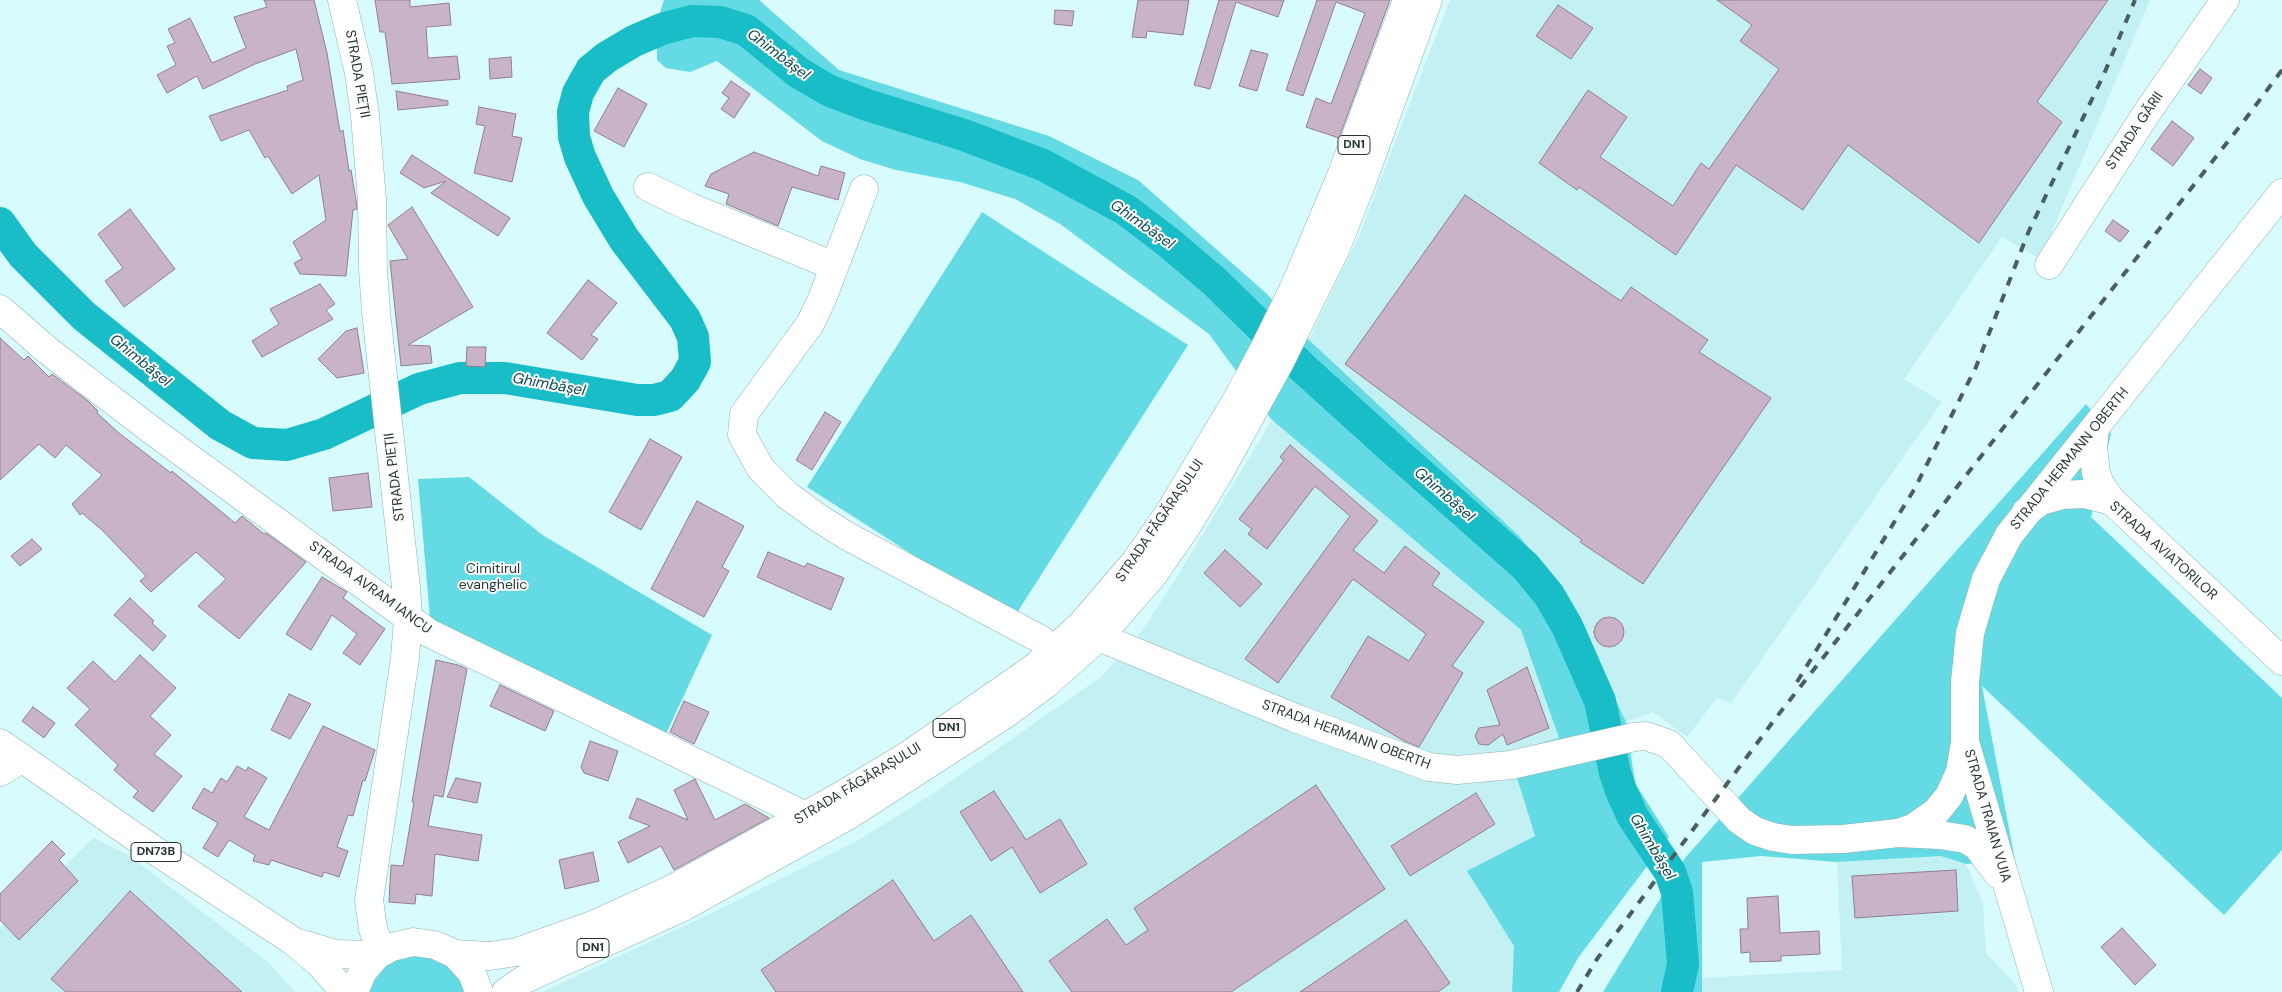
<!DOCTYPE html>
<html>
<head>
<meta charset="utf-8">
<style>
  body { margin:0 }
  canvas { display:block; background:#d8fbfd }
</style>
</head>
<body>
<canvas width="2282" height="992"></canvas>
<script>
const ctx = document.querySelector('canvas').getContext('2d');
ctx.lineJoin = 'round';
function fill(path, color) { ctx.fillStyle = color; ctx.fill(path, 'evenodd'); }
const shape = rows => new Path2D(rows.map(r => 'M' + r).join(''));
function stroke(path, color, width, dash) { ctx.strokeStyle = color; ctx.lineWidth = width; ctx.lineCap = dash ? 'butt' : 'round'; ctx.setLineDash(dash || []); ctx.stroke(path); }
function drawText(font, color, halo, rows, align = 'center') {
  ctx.font = font + ' "DM Sans",sans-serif'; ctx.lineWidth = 4; ctx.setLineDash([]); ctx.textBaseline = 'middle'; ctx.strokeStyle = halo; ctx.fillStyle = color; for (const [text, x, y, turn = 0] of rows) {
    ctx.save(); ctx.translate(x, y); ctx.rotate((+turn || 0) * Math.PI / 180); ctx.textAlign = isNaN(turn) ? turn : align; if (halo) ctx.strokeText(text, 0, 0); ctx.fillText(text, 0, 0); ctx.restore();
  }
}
fill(shape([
  [1450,0,2150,0,2040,259,2002,237,1904,379,1942,402,1731,703,1717,698,1687,737,1653,712,1626,722,1566,594,1309,340,1358,238],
  [1272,420,1521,630,1560,738,1509,752,1535,836,1468,872,1514,946,1512,992,542,992,714,912,857,841,931,795,1101,677,1137,638,1172,585],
  [94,838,128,855,268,962,295,992,0,992,0,928],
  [1941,856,1966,864,1983,903,1986,953,2016,985,2018,992,1702,992,1702,978,1842,970,1837,862]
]), '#c3f0f3');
fill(shape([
  [664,0,759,0,839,70,1049,136,1138,180,1267,294,1309,340,1519,536,1566,594,1626,722,1635,783,1669,837,1578,958,1559,992,1512,992,1514,946,1467,871,1535,836,1509,752,1559,738,1521,630,1272,420,1209,334,1060,224,1015,199,960,182,896,170,860,159,822,141,717,61,690,72,666,68,657,60,657,21],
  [982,212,1188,345,1013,619,807,487],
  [2086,404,2111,434,2091,517,2282,698,2282,850,2224,915,1982,686,2015,860,1966,864,1941,856,1837,862,1761,856,1702,862,1702,992,1603,992,1685,858],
  [469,477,544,536,712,635,666,734,430,618,418,479],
  [417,956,434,959,448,967,459,979,465,992,368,992,374,979,385,967,400,958]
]), '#64dbe4');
stroke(shape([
  [0,223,23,255,84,316,220,425,253,443,287,445,324,434,419,389,460,378,505,378,637,400,654,400,670,396,685,380,695,362,693,337,685,319,624,239,598,196,580,157,574,137,573,112,578,93,591,70,607,57,634,41,662,29,692,21,720,22,746,30,799,73,830,91,867,105,964,135,1043,165,1126,210,1168,242,1214,281,1304,369,1388,445,1525,566,1549,595,1567,626,1600,701,1615,773,1622,793,1633,817,1670,872,1677,892,1683,964,1677,992]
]), '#19bdc7', 32);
const building = shape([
  [264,0,314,0,327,53,340,132,343,130,349,171,351,170,356,200,357,209,353,210,346,276,300,274,294,263,302,259,293,242,326,220,319,175,292,194,268,156,265,158,249,130,221,141,209,116,288,90,287,86,303,80,296,49,255,64,203,89,197,76,167,93,157,75,176,65,167,46,175,43,168,29,190,18,212,63,246,48,234,17,267,7,264,0],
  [375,0,410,0,410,7,449,3,451,25,426,27,428,58,457,56,460,79,392,84,385,32,380,32,375,0],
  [1138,0,1189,0,1183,35,1147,31,1146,38,1132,37,1138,0],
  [1219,0,1284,0,1278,17,1236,2,1210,89,1194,85,1219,0],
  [1317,0,1390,0,1339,138,1306,127,1316,98,1331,104,1365,13,1336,2,1303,96,1286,90,1317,0],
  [1717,0,2108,0,2037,102,2062,122,1979,243,1848,145,1803,210,1736,165,1676,255,1579,187,1577,190,1539,163,1588,90,1627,117,1600,157,1673,206,1701,163,1709,169,1779,69,1740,41,1752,25,1717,0],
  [1558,5,1593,28,1571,59,1536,36,1558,5],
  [1055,10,1074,11,1072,26,1054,24,1055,10],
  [1251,50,1268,54,1257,91,1239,86,1251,50],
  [511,57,512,77,490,79,489,59,511,57],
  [2200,69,2212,78,2201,94,2188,85,2200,69],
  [731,81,750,94,734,118,721,109,729,98,722,93,731,81],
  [618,88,647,104,624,147,594,131,618,88],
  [396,91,448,101,448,105,398,110,396,91],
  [479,107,516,114,512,136,522,138,512,182,474,173,485,126,476,124,479,107],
  [2172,121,2194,138,2173,166,2151,149,2172,121],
  [754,152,818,176,821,166,845,173,838,200,792,187,778,226,726,204,729,194,705,186,711,174,754,152],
  [412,155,510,218,498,236,431,193,446,181,424,188,400,173,412,155],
  [1465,195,1621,301,1631,287,1708,340,1699,352,1771,398,1643,584,1580,542,1582,540,1345,364,1465,195],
  [412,207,473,307,408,345,430,346,432,363,401,366,390,261,408,259,388,225,412,207],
  [130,209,175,269,124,307,105,281,123,268,98,234,130,209],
  [2113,220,2129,231,2120,242,2105,231,2113,220],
  [588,280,617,303,591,335,598,339,582,360,547,333,588,280],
  [320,284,335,304,326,310,333,319,262,357,252,341,279,324,270,309,320,284],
  [357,328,364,373,337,378,318,359,346,331,357,328],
  [0,338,24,360,28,356,49,377,52,374,88,401,98,411,97,413,119,433,171,473,172,471,235,523,242,516,264,534,266,533,306,562,239,639,198,606,226,579,196,552,151,592,140,581,146,576,103,531,82,513,80,515,72,504,102,475,66,445,55,458,39,444,0,480,0,338],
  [467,347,486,347,485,367,466,366,467,347],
  [825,412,841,422,812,470,796,460,825,412],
  [650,439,682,457,641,530,609,512,650,439],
  [1290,445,1378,521,1353,550,1384,573,1405,546,1440,573,1432,585,1484,622,1452,666,1463,673,1419,747,1404,741,1331,697,1368,636,1409,661,1426,634,1353,579,1278,683,1245,659,1350,516,1315,486,1267,549,1248,534,1252,529,1239,519,1284,460,1280,457,1290,445],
  [368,473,372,507,333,511,329,478,368,473],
  [697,501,744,526,722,567,729,571,704,617,651,589,697,501],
  [32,539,42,549,20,566,11,556,32,539],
  [1225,550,1262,584,1240,607,1204,573,1225,550],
  [768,552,805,567,807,563,844,578,831,610,757,577,768,552],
  [322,577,347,592,343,598,385,629,360,665,343,653,357,634,332,615,311,650,286,634,322,577],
  [130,598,154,621,152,623,166,636,153,651,114,615,130,598],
  '1594 632a15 15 0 1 1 30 0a15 15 0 1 1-30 0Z',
  [140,655,176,688,150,716,171,735,154,754,182,776,153,812,133,797,138,791,114,770,118,765,75,725,90,709,67,688,93,661,115,682,140,655],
  [436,660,458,665,467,669,443,797,434,795,428,826,482,835,478,861,435,854,432,896,416,894,415,904,389,902,391,865,403,866,414,802,412,802,436,660],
  [1527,667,1549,728,1507,745,1503,734,1488,745,1479,744,1475,736,1479,728,1500,725,1487,690,1527,667],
  [500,685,554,711,545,731,490,706,500,685],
  [289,694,311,704,290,739,271,730,289,694],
  [684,701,709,712,694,744,670,732,684,701],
  [33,707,55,723,44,738,22,721,33,707],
  [323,726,375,750,365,781,363,780,353,816,348,815,337,847,348,851,339,877,324,872,322,877,271,860,269,865,253,861,255,855,229,840,218,857,203,848,218,823,192,808,204,788,212,793,221,778,227,782,237,766,246,771,248,767,267,778,244,817,269,830,323,726],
  [590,741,618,751,608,781,584,773,581,767,590,741],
  [456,778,481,783,477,803,447,797,456,778],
  [695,779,715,820,745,804,769,818,674,870,661,846,628,863,618,842,650,826,629,818,637,798,688,820,674,790,695,779],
  [1316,785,1385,889,1231,992,1072,992,1049,961,1107,919,1126,945,1148,930,1134,908,1316,785],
  [994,791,1026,840,1060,819,1087,864,1040,893,1012,847,991,861,960,812,994,791],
  [1476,793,1495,824,1410,876,1391,846,1476,793],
  [52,841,65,854,59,860,78,881,19,940,0,920,0,894,52,841],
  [593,852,599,881,565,889,559,860,593,852],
  [1956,870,1958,911,1855,918,1852,876,1956,870],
  [893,880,934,941,971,915,1023,992,776,992,761,970,893,880],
  [130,891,181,937,242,992,66,992,51,979,130,891],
  [1778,896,1780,933,1819,931,1820,954,1781,956,1781,961,1750,962,1750,952,1741,953,1740,929,1748,929,1747,898,1778,896],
  [1406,920,1450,983,1438,992,1300,992,1406,920],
  [2122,928,2156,965,2135,985,2101,947,2122,928]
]);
fill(building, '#c9b3c6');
stroke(building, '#937e90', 1);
const minor = shape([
  [342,0,359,73,365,116,372,200,373,269,376,312,406,587,408,619,405,658,369,900,373,929,382,952],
  [648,187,690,207,834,266],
  [864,189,822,299,810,324,744,414,742,435,761,469,787,495,817,517,847,536,1040,639,1054,650],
  [2049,265,2146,114,2225,0],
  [0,309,47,350,150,429,429,633,806,816],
  [2095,429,2093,448,2096,473,2100,484,2112,501,2282,661],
  [2026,512,2041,501,2062,495,2084,494,2112,501],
  [1965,742,2039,992],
  [0,772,21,759],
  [1898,833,1940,835,1965,839,1977,846,1998,874]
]);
const major = shape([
  [1099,637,1295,718,1429,767,1457,770,1511,765,1634,737,1646,736,1669,744,1739,820,1755,831,1773,837,1792,840,1843,839,1898,833,1913,828,1936,812,1949,796,1960,772,1965,742,1965,682,1970,633,1986,579,2009,535,2282,193],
  [0,743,151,848,293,941,319,963,345,992],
  [302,944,335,954,377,955]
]);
const highway = shape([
  [455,954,490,956,517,952,593,925,672,889,839,797,907,756,1034,668,1081,625,1135,562,1169,513,1235,403,1263,351,1294,288,1342,174,1407,0],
  [354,992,363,971,377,955,392,947,413,942,435,945,455,954,472,973,479,992],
  [506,992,525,979,683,907,849,815,1007,713,1046,684,1099,637,1153,575,1187,526,1219,473,1280,362,1335,250,1362,182,1428,0]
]);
stroke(minor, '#8fb0b2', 29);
stroke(major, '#8fb0b2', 29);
stroke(highway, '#8fb0b2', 29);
stroke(minor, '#fff', 28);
stroke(major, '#fff', 28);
stroke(highway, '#fff', 28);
stroke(shape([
  [1797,682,1915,488,1976,367,2028,233,2104,74,2135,0],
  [1577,992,1597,959,1775,719,2244,121,2282,70]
]), '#4b5d5e', 4, [9, 9]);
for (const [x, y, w] of [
  [1354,145,32],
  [949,728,32],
  [156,852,50],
  [593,948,32]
]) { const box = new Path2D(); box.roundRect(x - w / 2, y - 9.5, w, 19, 4); ctx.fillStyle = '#fff'; ctx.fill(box); stroke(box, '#283536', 1); }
drawText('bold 12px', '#283536', null, [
  ["DN1",1354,145],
  ["DN1",949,728],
  ["DN73B",156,852],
  ["DN1",593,948]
]);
drawText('14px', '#283536', '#fff', [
  ["STRADA PIEȚII",357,74,80],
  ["STRADA GĂRII",2135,131,-56],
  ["STRADA HERMANN OBERTH",2070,459,-51],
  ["STRADA PIEȚII",395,477,-97],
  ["STRADA FĂGĂRAȘULUI",1160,521,-56],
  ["STRADA AVIATORILOR",2163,551,42],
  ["STRADA AVRAM IANCU",370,588,36],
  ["STRADA HERMANN OBERTH",1346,735,20],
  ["STRADA FĂGĂRAȘULUI",858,784,-31],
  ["STRADA TRAIAN VUIA",1987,816,74]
]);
drawText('14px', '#21393b', '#fff', [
  ["Cimitirul",493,569],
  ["evanghelic",493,585]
]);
drawText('italic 15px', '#0a4b4f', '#fff', [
  ["Ghimbășel",778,55,37],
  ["Ghimbășel",1142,225,35],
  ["Ghimbășel",140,361,39],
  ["Ghimbășel",549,385,10],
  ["Ghimbășel",1444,495,41],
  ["Ghimbășel",1652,847,59]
]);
</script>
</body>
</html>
